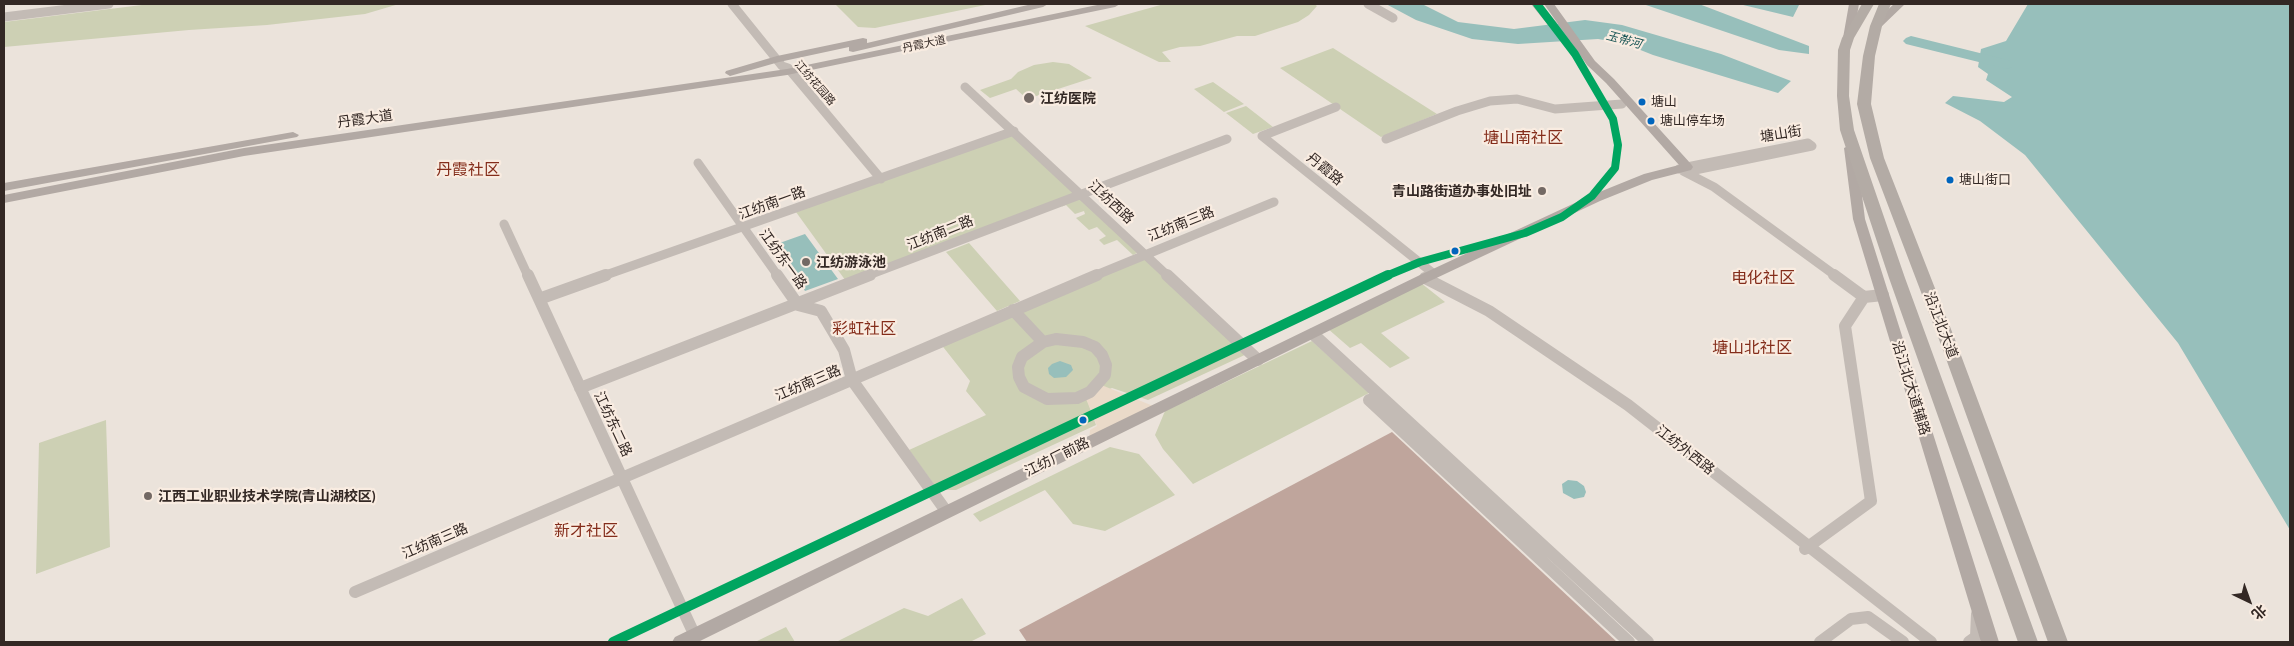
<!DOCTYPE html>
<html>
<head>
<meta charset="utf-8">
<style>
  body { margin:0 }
  #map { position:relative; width:2294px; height:646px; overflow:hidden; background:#ebe3db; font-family:Lato,"Noto Sans SC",sans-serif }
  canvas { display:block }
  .frame { position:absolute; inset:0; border:5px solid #332824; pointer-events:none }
  .north { position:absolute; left:2224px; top:576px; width:50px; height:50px; -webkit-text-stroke:4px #f9ece1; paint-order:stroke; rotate:138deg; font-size:14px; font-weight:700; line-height:20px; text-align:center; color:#332824 }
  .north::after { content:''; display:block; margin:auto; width:18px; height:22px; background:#332824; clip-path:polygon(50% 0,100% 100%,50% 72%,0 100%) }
</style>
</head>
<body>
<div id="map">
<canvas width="2294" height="646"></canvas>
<div class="frame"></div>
<div class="north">北</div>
</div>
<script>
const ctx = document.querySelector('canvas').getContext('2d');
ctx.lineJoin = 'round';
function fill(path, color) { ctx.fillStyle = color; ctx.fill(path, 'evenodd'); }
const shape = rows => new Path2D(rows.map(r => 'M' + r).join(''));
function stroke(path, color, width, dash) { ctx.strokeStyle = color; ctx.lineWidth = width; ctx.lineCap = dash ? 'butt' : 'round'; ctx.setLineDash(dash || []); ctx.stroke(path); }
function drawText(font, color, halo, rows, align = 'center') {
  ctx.font = font + ' Lato,"Noto Sans SC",sans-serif'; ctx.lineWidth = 4.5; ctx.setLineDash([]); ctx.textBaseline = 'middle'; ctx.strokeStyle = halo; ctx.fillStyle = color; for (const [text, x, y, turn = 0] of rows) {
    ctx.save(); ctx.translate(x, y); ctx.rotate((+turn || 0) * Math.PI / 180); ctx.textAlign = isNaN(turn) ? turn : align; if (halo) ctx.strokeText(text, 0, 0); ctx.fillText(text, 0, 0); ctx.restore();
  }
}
fill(shape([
  [150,4,399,4,365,14,267,25,189,30,4,47,4,22],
  [835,4,990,4,875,28,858,27],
  [1164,4,1314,4,1317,6,1309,15,1298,22,1255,36,1237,36,1200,46,1180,47,1162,52,1171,62,1159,62,1085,26],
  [1333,48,1437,114,1381,137,1280,68],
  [1053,62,1069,64,1092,78,1027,99,1016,89,990,98,980,90,1011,79,1018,72,1034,65],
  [1213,82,1244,104,1224,112,1194,89],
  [1246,106,1273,127,1253,134,1226,113],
  [1014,131,1081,193,848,284,796,212],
  [1078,196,1139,252,1133,255,1117,240,1104,245,1099,240,1106,236,1097,227,1089,230,1076,218,1085,214,1084,211,1075,214,1066,205,1061,207],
  [969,243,1020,301,997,311,946,252],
  [1145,257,1249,353,1148,400,1112,388,1087,399,1096,425,956,490,942,490,935,486,909,450,986,415,966,391,970,381,940,343],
  [1421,283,1445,302,1381,333,1410,358,1390,368,1361,343,1350,348,1327,328],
  [1312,341,1369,393,1193,484,1163,449,1155,435,1165,411],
  [106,420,110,547,36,574,39,443],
  [1110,447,1139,454,1175,495,1105,531,1073,524,1045,490,980,522,973,514],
  [962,598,986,634,970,642,836,642,904,608,928,616],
  [786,627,795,642,755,642]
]), '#cdd0b4');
fill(shape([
  [1099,384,1158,408,1089,442,1090,430,1097,426,1084,394]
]), '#eadac9');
fill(shape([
  [1386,4,1422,4,1458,22,1514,29,1585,20,1622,25,1721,54,1791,81,1778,93,1653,55,1623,43,1598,39,1518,44,1472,39,1416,20],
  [1643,4,1699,4,1809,46,1809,54,1779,50],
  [1739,4,1794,4,1799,5,1793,17],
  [2028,4,2290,4,2290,530,2178,343,2025,155,1980,121,1945,103,1953,96,2004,102,2012,97,1986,80,1988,74,1978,67,1981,49,2006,41],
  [805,234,838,279,805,291,774,245],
  [1060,361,1071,365,1073,370,1066,377,1054,378,1049,374,1048,368,1052,364],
  [1568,480,1577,481,1584,486,1586,492,1584,497,1574,499,1563,493,1562,484]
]), '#97bfbb');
fill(shape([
  [1911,36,2012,61,2015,64,2012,67,2007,69,1906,44,1903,41,1906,38,1911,36]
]), '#97bfbb');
fill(shape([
  [1392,432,1617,642,1027,642,1019,630]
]), '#bfa59c');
stroke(shape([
  [732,4,782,66,788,68,881,179],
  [1368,4,1393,18],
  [4,17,109,4],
  [965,87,1168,276],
  [1336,107,1262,136,1434,274],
  [1386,139,1457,111,1490,101,1517,99,1555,109,1622,104],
  [698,163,778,276],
  [1679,169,1695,170,1812,146,1808,143,1687,167],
  [1683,171,1714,187,1836,276],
  [504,224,528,276],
  [603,276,1014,131],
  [866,276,1227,139],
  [1094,276,1274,202]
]), '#c3bbb5', 9);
stroke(shape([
  [528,275,695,636],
  [777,275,798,305,821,311,844,350,852,380,946,511],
  [1167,275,1258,360],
  [1834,275,1864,297],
  [1425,278,1489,311,1628,405,1931,642],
  [539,299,606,275],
  [1013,310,1043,342],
  [1313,334,1648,642],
  [1056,339,1083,342,1095,347,1102,355,1106,365,1105,375,1090,392,1077,398,1047,399,1024,387,1019,377,1018,367,1022,357,1043,342,1056,339],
  [580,388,870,275],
  [1369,400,1629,642],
  [1805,549,1871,501,1845,326,1864,297,1883,295],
  [355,592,1097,275],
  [1820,642,1851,619,1868,617,1903,642],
  [1969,642,1976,637,1977,614]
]), '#c3bbb5', 12);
fill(shape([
  [1032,4,1048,4,1043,7,853,52,849,51,849,47,779,62,730,76,725,73,726,71,777,56,863,38,867,39,867,43,1032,4],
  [1102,4,1120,4,1115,7,787,75,244,156,4,203,4,195,244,148,787,69,1102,4],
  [1531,4,1541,4,1557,23,1556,25,1548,25,1531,4],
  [1544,4,1554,4,1595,61,1614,79,1691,164,1693,167,1691,170,1652,180,1600,201,1430,281,698,642,672,642,675,637,1420,275,1592,195,1644,174,1679,165,1606,83,1587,65,1544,4],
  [1849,4,1859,4,1853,38,1848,41,1843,38,1849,4],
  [1894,4,1905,4,1880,28,1872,28,1872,24,1894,4],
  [293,132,299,135,297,137,4,191,4,183,293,132],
  [1850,145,1856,148,1865,219,1999,642,1981,642,1853,219,1844,148,1850,145]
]), '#b2a9a4');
fill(shape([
  [1862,4,1874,4,1854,38,1850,50,1849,96,1854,130,1905,278,2038,642,2018,642,1889,278,1840,130,1837,96,1838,50,1842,38,1862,4],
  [1879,4,1891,4,1882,26,1875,56,1871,104,1884,158,1956,342,2068,642,2048,642,1940,342,1870,158,1857,104,1863,56,1870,26,1879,4]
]), '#b3aba5');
stroke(shape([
  [1386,276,1420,262,1525,233,1562,217,1592,196,1615,168,1618,145,1613,119,1575,54,1537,4]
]), '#00a560', 8);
stroke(shape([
  [613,642,1388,275]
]), '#00a560', 10);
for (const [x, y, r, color] of [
  [1029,98,6,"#736964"],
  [1642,102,4.5,"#0065bd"],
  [1651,121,4.5,"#0065bd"],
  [1950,180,4.5,"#0065bd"],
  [1542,191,5,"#736964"],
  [1455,251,4.5,"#0065bd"],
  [806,262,5,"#736964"],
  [1083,420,4.5,"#0065bd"],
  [148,496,5,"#736964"]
]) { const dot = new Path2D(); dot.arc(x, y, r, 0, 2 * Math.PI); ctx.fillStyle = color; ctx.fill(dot); stroke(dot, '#f9ece1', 2); }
drawText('11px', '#332824', '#f9ece1', [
  ["丹霞大道",924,44,-12],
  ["江纺花园路",815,83,49]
]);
drawText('italic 12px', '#195555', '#f9ece1', [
  ["玉带河",1624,40,15]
]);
drawText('13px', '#332824', '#f9ece1', [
  ["塘山",1651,102],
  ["塘山停车场",1660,121],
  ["塘山街口",1959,180]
], 'left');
drawText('bold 14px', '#332824', '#f9ece1', [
  ["江纺医院",1040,98],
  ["青山路街道办事处旧址",1532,191,"right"],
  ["江纺游泳池",816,262],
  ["江西工业职业技术学院(青山湖校区)",158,496]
], 'left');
drawText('14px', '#332824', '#f9ece1', [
  ["丹霞大道",365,119,-8],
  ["塘山街",1781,134,-9],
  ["丹霞路",1325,169,39],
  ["江纺西路",1111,202,43],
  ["江纺南一路",772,203,-20],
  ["江纺南三路",1181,224,-22],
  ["江纺南二路",940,233,-22],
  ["江纺东一路",783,259,54],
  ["沿江北大道",1941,325,69],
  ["江纺南三路",808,383,-23],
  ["沿江北大道辅路",1911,388,73],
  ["江纺东二路",613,424,65],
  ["江纺外西路",1685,450,38],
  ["江纺厂前路",1057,457,-26],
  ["江纺南三路",435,541,-23]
]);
drawText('16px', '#842d1b', '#f9ece1', [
  ["塘山南社区",1523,138],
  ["丹霞社区",468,170],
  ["电化社区",1763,278],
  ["彩虹社区",864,329],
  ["塘山北社区",1752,348],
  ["新才社区",586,531]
]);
</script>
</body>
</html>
